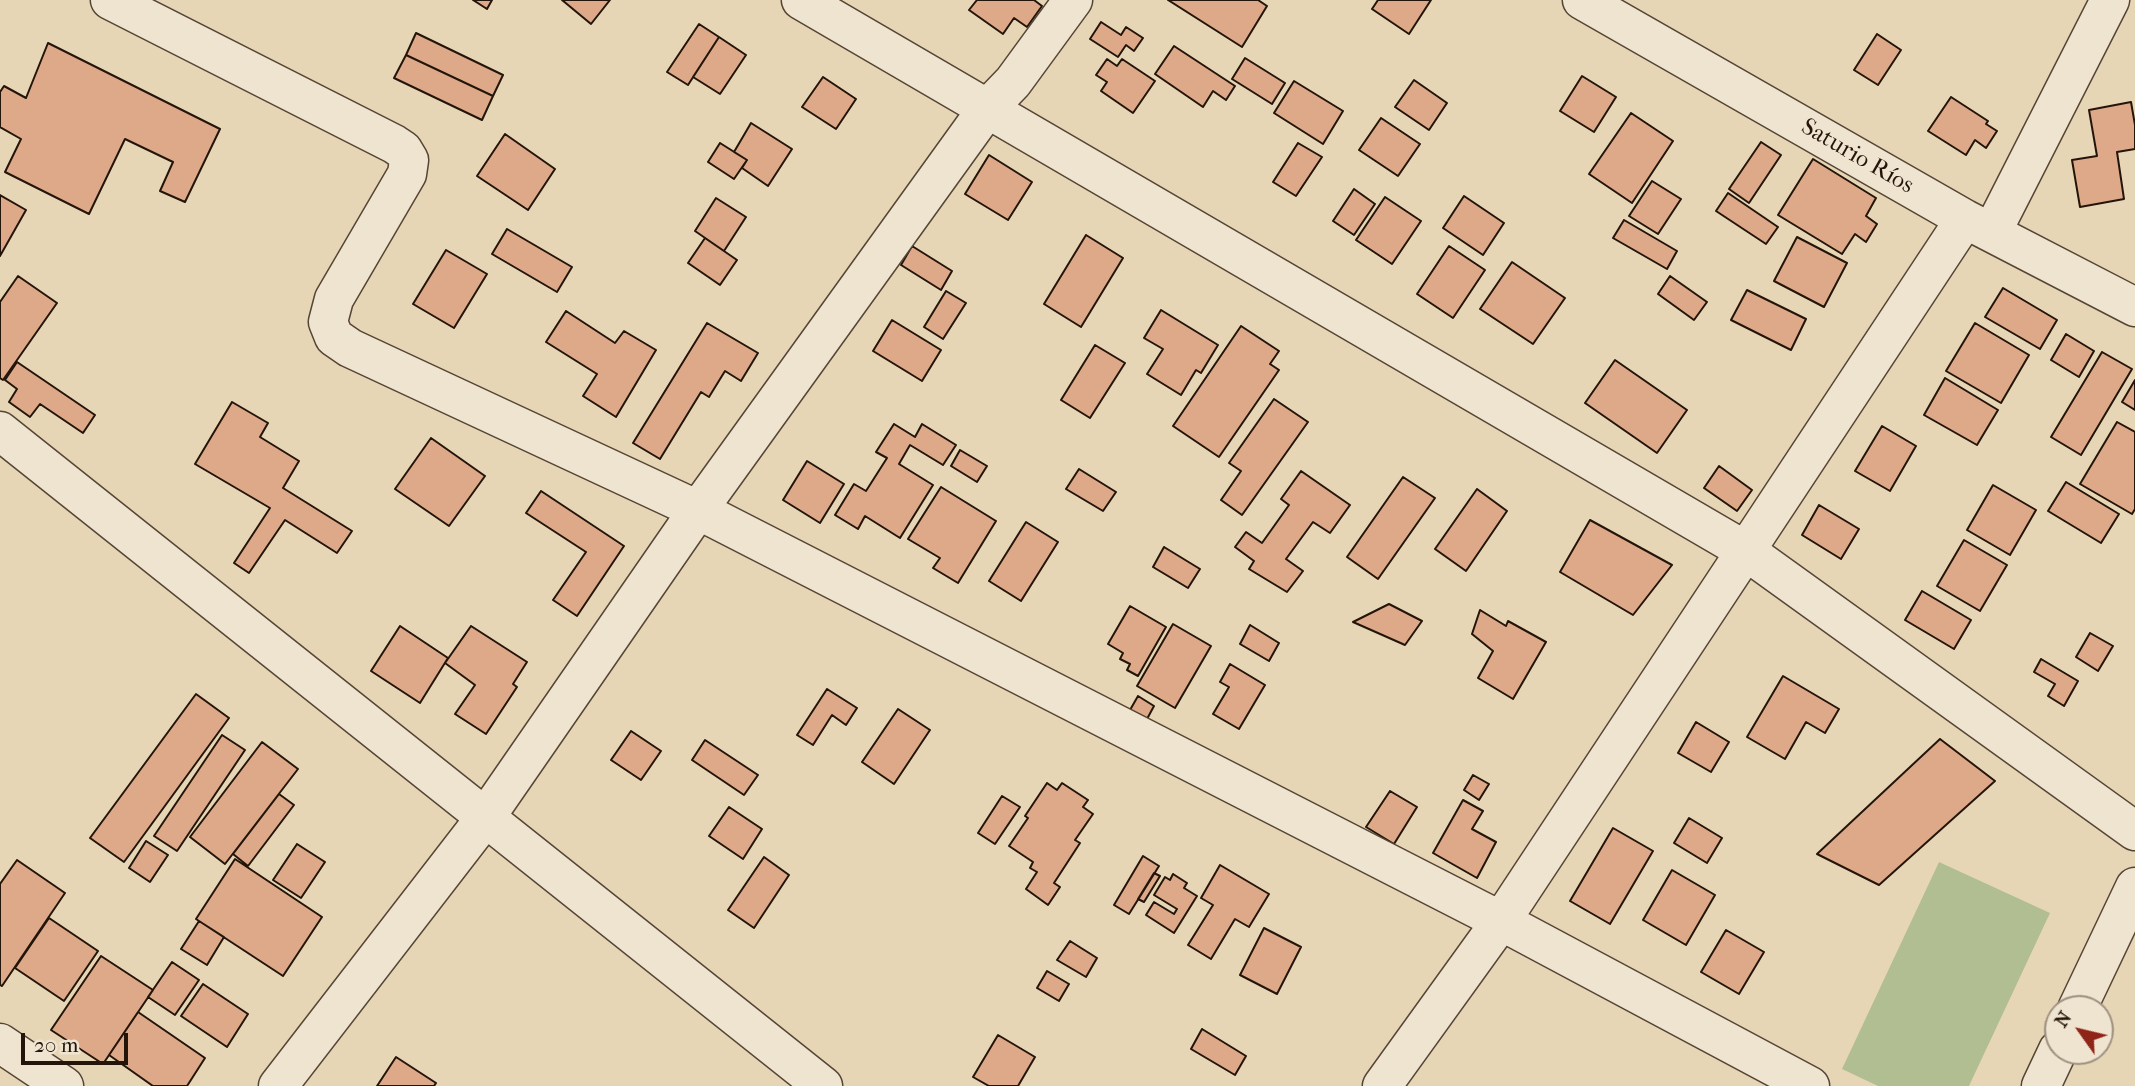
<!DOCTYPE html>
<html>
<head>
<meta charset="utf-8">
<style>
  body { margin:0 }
  #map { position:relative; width:2135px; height:1086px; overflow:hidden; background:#e7d6b6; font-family:"IM FELL French Canon",serif }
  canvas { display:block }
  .north { position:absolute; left:2044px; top:995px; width:70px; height:70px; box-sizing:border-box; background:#efe4d0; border:2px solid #9e9181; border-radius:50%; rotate:304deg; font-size:19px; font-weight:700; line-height:28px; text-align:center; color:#24150a }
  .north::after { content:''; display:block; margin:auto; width:24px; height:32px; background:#8f2418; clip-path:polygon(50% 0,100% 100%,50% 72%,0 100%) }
  .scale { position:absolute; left:21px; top:1033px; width:107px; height:32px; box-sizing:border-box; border:4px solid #24150a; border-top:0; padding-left:9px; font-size:21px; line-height:24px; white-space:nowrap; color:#24150a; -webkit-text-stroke:5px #efe4d0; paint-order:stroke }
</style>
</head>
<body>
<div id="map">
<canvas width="2135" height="1086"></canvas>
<div class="north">N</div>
<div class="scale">20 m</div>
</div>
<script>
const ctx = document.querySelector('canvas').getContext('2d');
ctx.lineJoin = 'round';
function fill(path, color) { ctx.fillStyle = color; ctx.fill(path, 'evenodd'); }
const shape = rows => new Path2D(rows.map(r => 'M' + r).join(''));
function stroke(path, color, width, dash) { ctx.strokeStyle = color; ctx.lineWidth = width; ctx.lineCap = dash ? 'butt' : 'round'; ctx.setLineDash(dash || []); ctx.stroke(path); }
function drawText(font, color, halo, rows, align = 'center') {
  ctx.font = font + ' "IM FELL French Canon",serif'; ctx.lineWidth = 6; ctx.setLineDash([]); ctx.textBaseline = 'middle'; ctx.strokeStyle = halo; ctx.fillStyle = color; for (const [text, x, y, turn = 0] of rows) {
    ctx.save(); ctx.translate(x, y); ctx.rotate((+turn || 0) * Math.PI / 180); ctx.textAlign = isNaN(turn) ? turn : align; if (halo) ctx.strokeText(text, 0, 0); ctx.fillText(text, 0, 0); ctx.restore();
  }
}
fill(shape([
  [1939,862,2050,913,1969,1086,1878,1086,1842,1069]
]), '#b1be91');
const building = shape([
  [473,0,492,0,487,9,473,0],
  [562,0,610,0,591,24,562,0],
  [977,0,1034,0,1042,6,1027,27,1014,18,1003,34,969,10,977,0],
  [1168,0,1258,0,1267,6,1242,47,1168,0],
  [1378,0,1431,0,1409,34,1372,9,1378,0],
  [1101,22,1121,35,1126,27,1143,38,1134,51,1126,45,1118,57,1090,39,1101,22],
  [699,24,719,37,688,85,667,72,699,24],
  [416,33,503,75,493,96,406,55,416,33],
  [1877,34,1901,50,1878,85,1854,70,1877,34],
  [719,37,746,55,720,94,693,77,719,37],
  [48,43,220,129,185,202,160,191,173,162,125,139,89,214,5,172,21,139,0,127,0,92,4,86,26,98,48,43],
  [1174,46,1235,86,1226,100,1213,91,1203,107,1155,74,1174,46],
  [406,55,493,96,482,120,394,78,406,55],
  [1245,58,1285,83,1272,104,1232,79,1245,58],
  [1107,59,1117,66,1122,59,1155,81,1133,113,1101,91,1107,82,1096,75,1107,59],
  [1582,76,1616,97,1594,132,1560,111,1582,76],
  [823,77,856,99,836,129,802,107,823,77],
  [1414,80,1447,103,1429,130,1395,107,1414,80],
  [1294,81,1343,111,1323,144,1274,113,1294,81],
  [1951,97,1988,121,1986,124,1997,131,1986,148,1975,140,1966,155,1928,131,1951,97],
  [2131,102,2135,125,2135,149,2117,152,2124,199,2080,207,2072,160,2097,156,2089,110,2131,102],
  [1631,113,1673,141,1632,203,1589,174,1631,113],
  [1381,118,1420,144,1398,176,1359,150,1381,118],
  [751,123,792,149,768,186,742,168,747,160,734,152,751,123],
  [505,134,555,169,528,210,477,176,505,134],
  [1761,142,1781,155,1749,203,1729,189,1761,142],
  [720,143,747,160,734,179,708,162,720,143],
  [1298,143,1322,157,1296,196,1273,182,1298,143],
  [989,155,1032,182,1008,220,965,194,989,155],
  [1813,159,1876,198,1866,216,1877,224,1866,242,1855,234,1842,254,1778,215,1813,159],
  [1652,181,1681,199,1658,234,1629,216,1652,181],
  [1354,189,1375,204,1354,235,1333,221,1354,189],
  [1728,193,1778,227,1766,244,1716,211,1728,193],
  [0,195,26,210,0,256,0,195],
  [1464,196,1504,223,1483,255,1443,228,1464,196],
  [1385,197,1421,221,1392,264,1356,240,1385,197],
  [716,198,746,217,724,251,695,231,716,198],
  [1624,220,1677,251,1667,269,1613,238,1624,220],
  [507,229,572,267,557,292,492,254,507,229],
  [1086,235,1123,258,1081,327,1044,304,1086,235],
  [1797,237,1847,263,1824,307,1774,281,1797,237],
  [705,238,737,260,720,285,688,263,705,238],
  [912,246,952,271,941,290,901,265,912,246],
  [1449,246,1485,270,1453,318,1417,294,1449,246],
  [446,250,487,274,454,328,413,304,446,250],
  [1512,262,1565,298,1533,344,1480,309,1512,262],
  [18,276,57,303,3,380,0,378,0,302,18,276],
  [1670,276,1707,302,1694,320,1658,294,1670,276],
  [2003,288,2057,320,2040,349,1985,317,2003,288],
  [1747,290,1806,319,1791,350,1731,320,1747,290],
  [946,291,966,303,943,339,924,327,946,291],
  [1161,310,1218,345,1201,373,1196,370,1181,395,1147,374,1163,349,1144,338,1161,310],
  [566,311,615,343,624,331,656,350,616,417,583,396,597,374,546,342,566,311],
  [892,320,941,350,922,381,873,351,892,320],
  [707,323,758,353,741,381,725,371,709,397,701,392,660,459,633,443,707,323],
  [1975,323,2029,355,2001,403,1946,371,1975,323],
  [1241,326,1279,351,1270,364,1279,370,1219,457,1173,426,1241,326],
  [2066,334,2094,351,2079,377,2051,360,2066,334],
  [1095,345,1125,363,1090,418,1061,400,1095,345],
  [2102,352,2132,369,2081,455,2051,437,2102,352],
  [1615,360,1687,410,1657,453,1585,403,1615,360],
  [17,362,95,415,83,433,40,404,30,417,9,402,17,389,5,380,17,362],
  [1945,378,1998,410,1977,445,1924,415,1945,378],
  [2135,380,2135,410,2122,402,2135,380],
  [1274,399,1308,422,1242,515,1221,500,1241,471,1229,463,1274,399],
  [232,402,268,423,260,437,299,461,283,488,352,531,337,553,285,520,249,573,234,563,270,508,195,464,232,402],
  [2117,422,2135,432,2135,509,2132,514,2080,484,2117,422],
  [894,424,915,437,922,424,956,445,943,465,910,445,899,464,933,485,900,538,865,516,858,529,835,515,854,484,866,491,887,458,876,452,894,424],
  [1882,426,1916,446,1890,491,1855,471,1882,426],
  [431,438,485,476,449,526,395,489,431,438],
  [960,450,987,466,977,482,951,466,960,450],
  [807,461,844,484,820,523,783,500,807,461],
  [1719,466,1752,490,1737,511,1704,488,1719,466],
  [1079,469,1116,492,1103,511,1066,489,1079,469],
  [1301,471,1350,505,1330,533,1313,522,1286,559,1303,571,1287,592,1249,569,1254,561,1235,547,1246,532,1262,543,1289,505,1281,499,1301,471],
  [1403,477,1435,498,1378,579,1347,557,1403,477],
  [2066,482,2119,514,2101,543,2048,511,2066,482],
  [1993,485,2036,510,2010,555,1967,530,1993,485],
  [941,487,996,521,958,583,933,568,940,558,908,539,941,487],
  [1477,489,1507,511,1466,571,1435,549,1477,489],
  [541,491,624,546,577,616,553,600,586,552,526,513,541,491],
  [1819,505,1859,529,1841,559,1802,535,1819,505],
  [1590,520,1672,565,1633,615,1560,572,1590,520],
  [1026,522,1058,542,1021,601,989,581,1026,522],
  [1964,540,2007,565,1980,611,1937,586,1964,540],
  [1164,547,1200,569,1188,588,1153,567,1164,547],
  [1922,591,1971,620,1954,649,1905,620,1922,591],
  [1389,604,1422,621,1405,645,1353,622,1389,604],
  [1130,606,1166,627,1138,676,1127,670,1130,664,1120,659,1123,653,1108,644,1130,606],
  [1480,610,1506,626,1508,621,1546,642,1513,699,1478,678,1493,651,1472,634,1480,610],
  [1173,624,1211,646,1175,708,1137,686,1173,624],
  [1250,625,1279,643,1269,661,1240,644,1250,625],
  [400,626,448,658,420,703,371,671,400,626],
  [471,626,527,662,513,684,517,687,486,734,455,714,475,685,445,663,471,626],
  [2090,633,2113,646,2098,671,2076,657,2090,633],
  [2041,659,2078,681,2064,706,2048,696,2055,684,2034,672,2041,659],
  [1230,664,1265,685,1239,729,1213,714,1229,687,1220,682,1230,664],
  [1783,676,1839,709,1825,733,1806,722,1785,759,1747,737,1783,676],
  [827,689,857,708,846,725,832,715,813,745,797,735,827,689],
  [196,694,229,718,124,862,90,838,196,694],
  [1138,696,1154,706,1147,719,1130,710,1138,696],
  [898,709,930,730,894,784,862,762,898,709],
  [1696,722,1729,742,1711,772,1678,753,1696,722],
  [631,731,661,751,641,780,611,760,631,731],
  [222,735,245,750,177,851,154,836,222,735],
  [1940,739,1995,781,1879,885,1817,854,1940,739],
  [705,740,758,775,744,795,692,760,705,740],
  [262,742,298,769,225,864,190,837,262,742],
  [1473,775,1489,784,1479,800,1464,790,1473,775],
  [1047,783,1057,790,1062,783,1088,800,1083,807,1093,814,1075,840,1080,843,1054,883,1060,887,1048,905,1026,889,1037,872,1030,868,1033,862,1009,846,1028,818,1025,816,1047,783],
  [1390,791,1417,807,1394,844,1366,827,1390,791],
  [279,794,294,805,248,866,233,854,279,794],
  [1002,796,1020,807,995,844,978,833,1002,796],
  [1463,800,1483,811,1472,829,1496,842,1477,878,1433,853,1463,800],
  [729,807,762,829,743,859,709,836,729,807],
  [1689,818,1722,838,1707,863,1674,843,1689,818],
  [1613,828,1653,851,1610,924,1570,901,1613,828],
  [146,841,168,855,150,882,129,868,146,841],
  [297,844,325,862,301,898,273,880,297,844],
  [1143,856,1159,866,1129,914,1114,905,1143,856],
  [764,857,789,875,754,928,728,910,764,857],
  [235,859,322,917,283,976,196,919,235,859],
  [17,860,65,893,2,986,0,985,0,884,17,860],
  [1220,865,1269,894,1249,927,1235,919,1211,959,1188,945,1213,905,1201,898,1220,865],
  [1672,870,1715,895,1686,945,1643,920,1672,870],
  [1154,873,1160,876,1144,902,1138,899,1154,873],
  [1173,874,1187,883,1184,888,1197,896,1174,933,1146,915,1154,902,1174,914,1177,909,1154,895,1165,877,1170,880,1173,874],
  [49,918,98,951,64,1001,15,968,49,918],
  [199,921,224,937,207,965,181,949,199,921],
  [1264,928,1301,947,1277,994,1240,975,1264,928],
  [1726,930,1764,952,1739,994,1701,972,1726,930],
  [1070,941,1097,958,1086,977,1057,960,1070,941],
  [101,956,153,990,103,1064,51,1030,101,956],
  [172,962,199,980,175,1015,148,997,172,962],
  [1047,971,1069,984,1059,1001,1037,988,1047,971],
  [203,984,248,1014,227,1047,181,1016,203,984],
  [138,1012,205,1058,187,1086,153,1086,109,1055,138,1012],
  [1202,1029,1246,1056,1235,1075,1191,1049,1202,1029],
  [998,1035,1035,1057,1018,1086,989,1086,973,1077,998,1035],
  [396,1057,436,1083,434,1086,377,1086,396,1057]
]);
fill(building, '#dea989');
stroke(building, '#24150a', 2);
const street = shape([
  [110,0,394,144,403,150,409,160,407,174,334,299,328,322,334,337,350,348,698,510,1501,921,1810,1086],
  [801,0,1746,551,2135,831],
  [1582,0,1965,219,2135,307],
  [1992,232,2110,0],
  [0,431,823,1086],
  [2077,1009,2135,887],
  [0,1043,64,1086],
  [278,1086,485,818,698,510,987,109,1013,82,1073,0],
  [1382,1086,1501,921,1965,219],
  [2041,1086,2058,1050]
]);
stroke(street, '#554535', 41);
stroke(street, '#efe4d0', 38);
drawText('24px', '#24150a', '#efe4d0', [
  ["Saturio Ríos",1857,157,30]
]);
</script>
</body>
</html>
